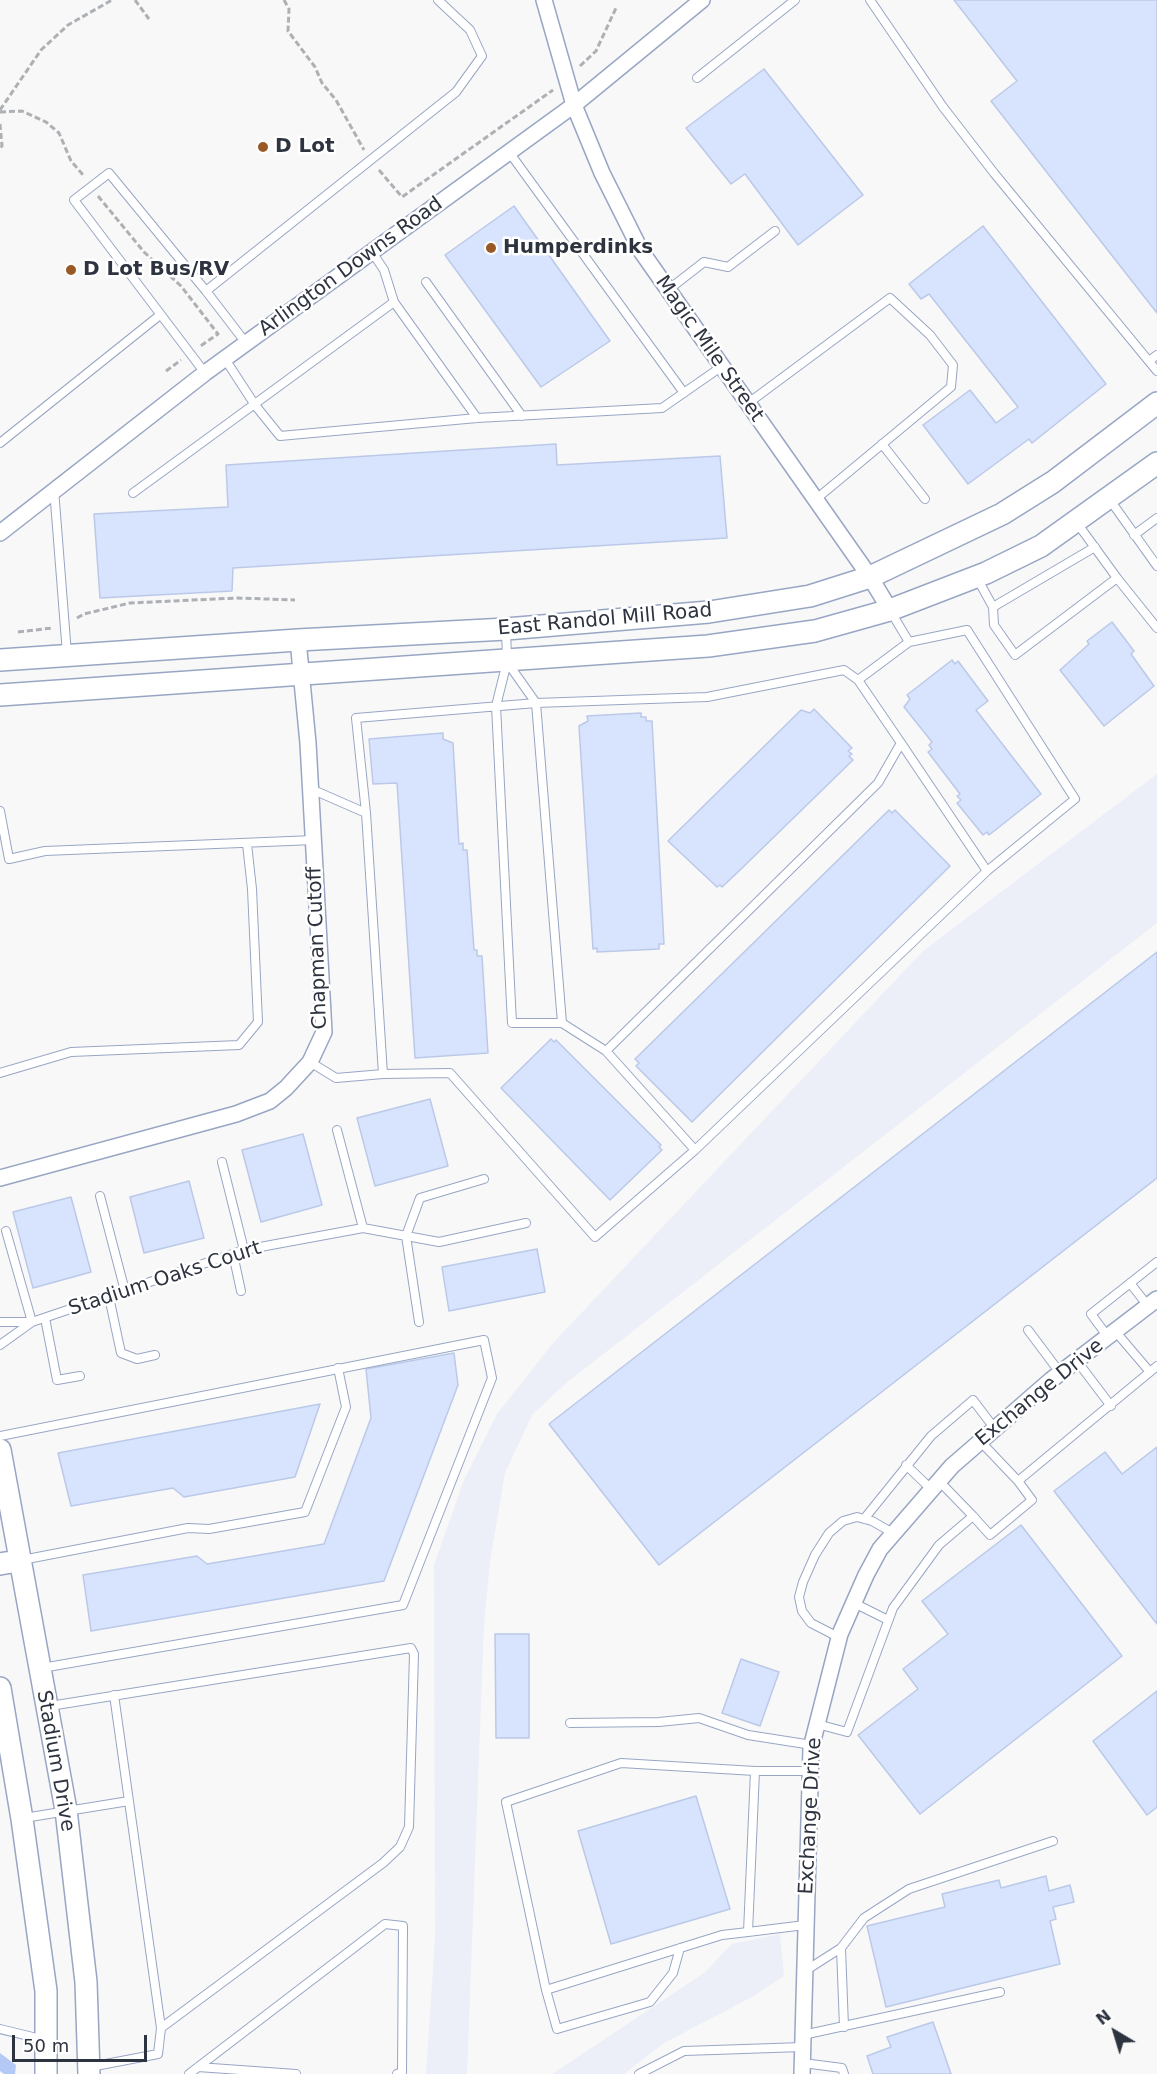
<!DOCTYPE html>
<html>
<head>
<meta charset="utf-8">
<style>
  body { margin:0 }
  #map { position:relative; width:1157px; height:2074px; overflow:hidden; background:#f8f8f8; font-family:"DejaVu Sans",sans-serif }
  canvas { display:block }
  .north { position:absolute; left:1085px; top:2002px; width:60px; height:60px; -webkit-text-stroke:4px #fff; paint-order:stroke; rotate:322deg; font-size:16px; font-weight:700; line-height:24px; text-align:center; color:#2d333f }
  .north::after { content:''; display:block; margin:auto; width:21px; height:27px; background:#2d333f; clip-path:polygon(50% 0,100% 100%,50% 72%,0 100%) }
  .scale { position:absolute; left:12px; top:2035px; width:135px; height:27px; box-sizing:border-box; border:3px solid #2d333f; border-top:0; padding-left:8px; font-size:18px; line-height:21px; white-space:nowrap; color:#2d333f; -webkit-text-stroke:4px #fff; paint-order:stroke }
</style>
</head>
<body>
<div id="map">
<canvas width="1157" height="2074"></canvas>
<div class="north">N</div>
<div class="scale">50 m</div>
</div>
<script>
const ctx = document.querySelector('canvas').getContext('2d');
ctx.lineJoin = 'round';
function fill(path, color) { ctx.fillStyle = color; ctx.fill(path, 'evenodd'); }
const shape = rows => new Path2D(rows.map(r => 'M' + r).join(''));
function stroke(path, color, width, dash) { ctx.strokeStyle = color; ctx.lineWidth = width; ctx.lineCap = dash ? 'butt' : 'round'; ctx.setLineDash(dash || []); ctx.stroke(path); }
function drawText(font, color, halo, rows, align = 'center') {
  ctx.font = font + ' "DejaVu Sans",sans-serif'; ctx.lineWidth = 5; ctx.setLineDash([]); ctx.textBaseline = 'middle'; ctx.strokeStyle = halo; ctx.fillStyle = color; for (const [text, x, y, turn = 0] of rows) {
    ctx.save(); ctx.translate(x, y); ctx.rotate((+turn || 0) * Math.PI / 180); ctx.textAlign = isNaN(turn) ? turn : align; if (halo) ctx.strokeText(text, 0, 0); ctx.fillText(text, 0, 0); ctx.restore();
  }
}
fill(shape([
  [1157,774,1157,923,565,1384,532,1415,505,1473,490,1561,484,1624,467,2074,426,2074,435,1938,434,1565,464,1480,497,1414,553,1343,923,951],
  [780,1934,784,1976,752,1997,664,2043,624,2074,552,2074,704,1973,732,1944]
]), '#eceff7');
fill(shape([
  [0,2053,16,2065,15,2074,4,2074,0,2071]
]), '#b5c9f7');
const building = shape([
  [954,0,1157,0,1157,313,991,101,1017,81,954,0],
  [764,69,863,195,798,245,745,174,731,184,686,128,764,69],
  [514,206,610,341,541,387,445,255,514,206],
  [983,226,1106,384,1032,443,1029,439,968,484,923,425,970,390,996,423,1018,407,929,294,921,299,909,284,983,226],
  [556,444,557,465,720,456,727,538,233,568,232,591,100,598,94,514,228,507,226,465,556,444],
  [1112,622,1134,651,1131,654,1154,686,1104,726,1060,670,1089,644,1087,641,1112,622],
  [952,660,955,664,958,661,988,701,976,710,1041,794,989,835,987,832,983,835,957,803,961,800,957,796,960,794,928,752,932,749,929,745,932,742,904,707,910,699,907,695,952,660],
  [814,709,852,748,848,751,852,754,849,756,853,760,738,872,722,887,720,885,717,887,668,841,801,710,810,713,814,709],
  [641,713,641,717,646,717,646,721,652,721,664,944,659,944,659,949,597,952,597,948,593,949,579,726,588,721,587,716,641,713],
  [443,733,443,739,453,743,459,844,463,843,463,850,467,850,474,950,477,950,477,956,482,956,488,1053,415,1058,397,783,373,784,369,739,443,733],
  [889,810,892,813,895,810,950,866,692,1122,636,1066,639,1063,635,1059,889,810],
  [1157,952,1157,1178,659,1565,549,1424,1157,952],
  [551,1039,554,1042,556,1040,661,1145,659,1147,662,1150,610,1200,501,1088,551,1039],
  [430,1099,448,1166,375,1186,357,1118,430,1099],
  [303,1134,322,1205,261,1222,242,1150,303,1134],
  [189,1181,204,1238,144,1253,130,1197,189,1181],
  [71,1197,91,1272,33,1288,13,1212,71,1197],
  [537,1249,545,1292,449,1311,442,1267,537,1249],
  [454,1353,458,1385,384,1581,91,1631,83,1575,197,1556,207,1564,324,1544,371,1418,366,1369,454,1353],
  [320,1404,295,1477,184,1497,173,1488,71,1506,58,1453,320,1404],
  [1157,1447,1157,1624,1054,1491,1105,1452,1122,1474,1157,1447],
  [1021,1525,1122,1656,920,1814,858,1735,918,1689,903,1669,948,1634,922,1601,1021,1525],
  [495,1634,529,1634,529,1738,496,1738,495,1634],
  [741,1659,779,1672,760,1726,722,1713,741,1659],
  [1157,1691,1157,1807,1147,1815,1093,1741,1157,1691],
  [696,1796,730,1909,611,1944,578,1831,696,1796],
  [1046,1876,1049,1891,1070,1885,1074,1902,1053,1907,1056,1919,1050,1921,1060,1964,886,2007,867,1926,945,1907,942,1894,999,1880,1001,1888,1046,1876],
  [933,2022,951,2074,873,2074,867,2056,891,2047,887,2037,933,2022]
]);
fill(building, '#d8e4fe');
stroke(building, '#bbc9e9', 1.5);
const lane = shape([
  [870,0,943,107,994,173,1157,371],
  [697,78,795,0],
  [509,152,684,393],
  [372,252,384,270,394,302,477,418],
  [426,282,522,416],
  [668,290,704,262,728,267,775,231],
  [246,343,206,291,456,92,482,56,470,30,438,0],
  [225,359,255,405,280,436,477,418,662,408,721,367],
  [1149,361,1157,355],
  [205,373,74,200,109,173,206,291],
  [747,404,890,298,930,335,953,365,951,387,815,500],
  [0,443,160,315],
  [882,444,925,499],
  [54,489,67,654],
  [133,493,394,302],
  [1110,500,1157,566],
  [1134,535,1157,518],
  [977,578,993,607,994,625,1015,655,1117,578,1077,523],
  [1117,578,1157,628],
  [993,607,1095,547],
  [506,630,507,657],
  [507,662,536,703,562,1023,512,1023,496,706,507,662],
  [901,743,987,871],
  [311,789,366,813,383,1074,450,1073,595,1237,695,1150,606,1051],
  [0,811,9,859,45,851,314,840],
  [366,813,356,718,536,703,707,697,844,670,858,680],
  [562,1023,606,1051,878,783,901,743,858,680,909,642,891,612],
  [310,1062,336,1078,383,1074],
  [0,1073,71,1052,239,1045,258,1022,252,889,247,844],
  [337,1130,363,1228],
  [695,1150,987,871,1075,799,967,630,909,642],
  [222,1162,244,1250],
  [100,1196,125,1291],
  [6,1231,32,1322,244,1250,363,1228,439,1242,526,1223],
  [233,1254,241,1291],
  [1130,1283,1148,1306],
  [109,1297,121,1353,137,1359,155,1355],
  [45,1318,57,1380,80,1376],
  [0,1322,32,1322,0,1345],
  [419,1322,406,1236,420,1198,484,1179],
  [1028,1330,1061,1374],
  [1115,1331,1150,1372],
  [1108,1337,1091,1314,1157,1262],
  [1077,1361,1111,1406],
  [0,1436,484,1340,492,1378,403,1605,42,1668],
  [980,1441,1018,1481,1157,1366],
  [906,1465,931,1489],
  [939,1481,973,1516],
  [864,1519,931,1436,973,1400,995,1429],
  [22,1560,188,1528,209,1529,305,1512,346,1407,338,1368],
  [854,1603,888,1620],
  [840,1638,811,1623,802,1611,799,1597,803,1582,815,1555,829,1533,843,1521,857,1517,872,1521,893,1533],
  [50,1706,411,1648,414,1654,409,1827,400,1847,383,1863,161,2028],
  [570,1723,659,1722,699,1718,748,1735,812,1745],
  [817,1724,847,1732,893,1608,939,1545,973,1516,990,1535,1032,1500,1018,1481],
  [24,1818,129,1801],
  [805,1925,748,1932,755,1771,810,1771],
  [748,1932,722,1935,546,1990,506,1802,621,1763,755,1771],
  [841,1948,844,2027],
  [805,1971,841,1948,864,1918,909,1889,1053,1841],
  [546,1990,557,2029,650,2002,673,1973,680,1948],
  [0,2029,45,2040],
  [803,2035,1000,1992],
  [803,2063,842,2068,844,2074],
  [90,2067,158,2054,161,2028,114,1695],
  [198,2067,296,2074],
  [189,2074,385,1924,403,1926,402,2072,397,2074],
  [639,2074,684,2051,803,2047]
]);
const street = shape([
  [544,0,574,105,602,173,641,251,870,577,890,610],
  [0,533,205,373,574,105,702,0],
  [0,1178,236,1114,270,1101,286,1088,310,1062,324,1032,308,743,298,640],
  [802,2074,811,1748,840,1634,866,1575,880,1549,952,1466,1051,1380,1157,1299]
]);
const secondary = shape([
  [0,660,298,640,506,629,709,612,810,596,870,577,1002,514,1053,482,1157,403],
  [0,695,708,646,815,631,890,610,986,573,1041,546,1157,463],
  [0,1450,66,1810,86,1982,89,2074],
  [0,1564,18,1561],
  [0,1688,22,1819,46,1991,46,2074]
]);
stroke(lane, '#98a6c4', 10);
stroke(street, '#98a6c4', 18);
stroke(secondary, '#98a6c4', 24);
stroke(shape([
  [135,0,149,19],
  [284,0,289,9,288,31,315,67,322,83,336,100,364,150],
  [580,66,596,51,616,8],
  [0,110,41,50,68,25,112,0],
  [0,112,22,111,46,122,59,133,71,161,84,176],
  [0,124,2,146,0,148],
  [379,170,402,197,553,90],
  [98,196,144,252,181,286,218,334,199,347],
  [166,371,181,360],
  [77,618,84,614,130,603,237,598,295,600],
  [18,632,52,628]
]), '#adb0b4', 3, [6, 3]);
stroke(lane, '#fff', 8);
stroke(street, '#fff', 15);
stroke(secondary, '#fff', 21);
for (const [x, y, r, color] of [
  [263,147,6,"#9a5924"],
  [491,248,6,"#9a5924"],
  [71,270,6,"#9a5924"]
]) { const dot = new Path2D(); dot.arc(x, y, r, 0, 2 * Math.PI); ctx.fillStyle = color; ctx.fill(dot); stroke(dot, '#fff', 2); }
drawText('bold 20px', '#2d333f', '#fff', [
  ["D Lot",275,147],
  ["Humperdinks",503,248],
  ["D Lot Bus/RV",83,270]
], 'left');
drawText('20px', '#2d333f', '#fff', [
  ["Arlington Downs Road",351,267,-36],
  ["Magic Mile Street",709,349,55],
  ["East Randol Mill Road",605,620,-5],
  ["Chapman Cutoff",318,948,-92],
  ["Stadium Oaks Court",165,1279,-18],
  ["Exchange Drive",1040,1393,-39],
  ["Stadium Drive",55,1761,80],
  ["Exchange Drive",811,1816,-87]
]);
</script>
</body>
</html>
